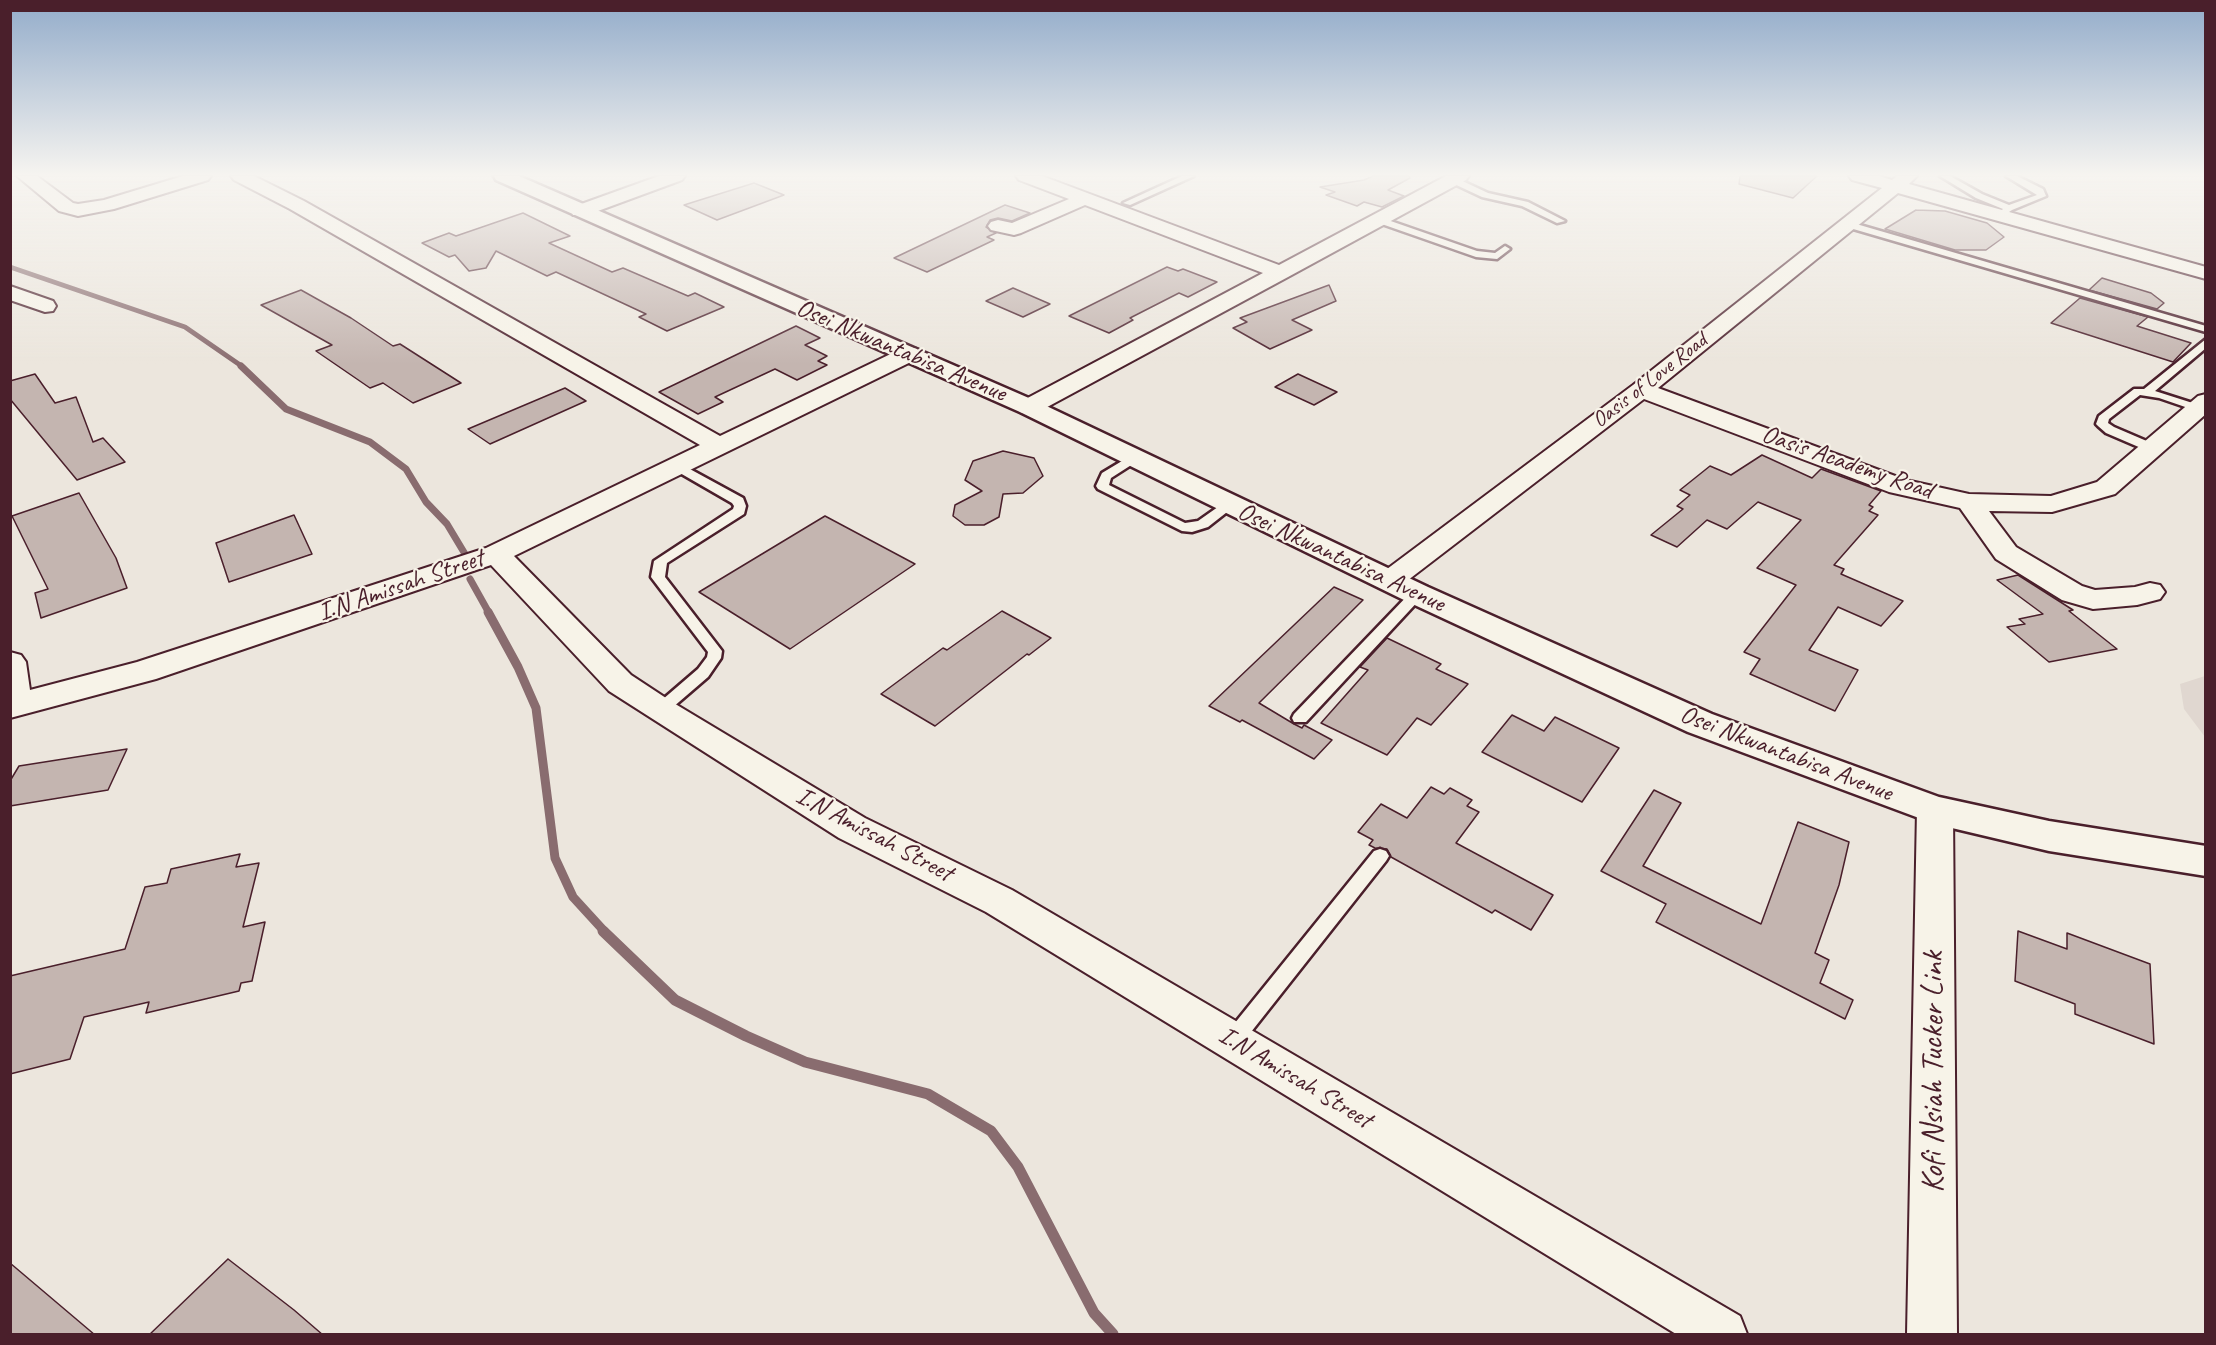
<!DOCTYPE html>
<html>
<head>
<meta charset="utf-8">
<style>
  body { margin:0 }
  #map { position:relative; width:2216px; height:1345px; overflow:hidden; background:#ece6dd; font-family:Caveat,sans-serif }
  canvas { display:block }
  .frame { position:absolute; inset:0; border:12px solid #4a1f2b; pointer-events:none }
</style>
</head>
<body>
<div id="map">
<canvas width="2216" height="1345"></canvas>
<div class="frame"></div>
</div>
<script>
const ctx = document.querySelector('canvas').getContext('2d');
ctx.lineJoin = 'round';
function fill(path, color) { ctx.fillStyle = color; ctx.fill(path, 'evenodd'); }
const shape = rows => new Path2D(rows.map(r => 'M' + r).join(''));
function stroke(path, color, width, dash) { ctx.strokeStyle = color; ctx.lineWidth = width; ctx.lineCap = dash ? 'butt' : 'round'; ctx.setLineDash(dash || []); ctx.stroke(path); }
function drawText(font, color, halo, rows, align = 'center') {
  ctx.font = font + ' Caveat,sans-serif'; ctx.lineWidth = 4.5; ctx.setLineDash([]); ctx.textBaseline = 'middle'; ctx.strokeStyle = halo; ctx.fillStyle = color; for (const [text, x, y, turn = 0] of rows) {
    ctx.save(); ctx.translate(x, y); ctx.rotate((+turn || 0) * Math.PI / 180); ctx.textAlign = isNaN(turn) ? turn : align; if (halo) ctx.strokeText(text, 0, 0); ctx.fillText(text, 0, 0); ctx.restore();
  }
}
fill(shape([
  [2205,676,2206,676,2205,737,2184,709,2180,684]
]), '#e0d7d0');
stroke(shape([
  [10,267,185,327,243,367]
]), '#896c6f', 5);
stroke(shape([
  [241,366,286,409,370,442,406,469,426,502,447,524,465,554],
  [470,579,489,613]
]), '#896c6f', 7);
stroke(shape([
  [488,612,518,667,536,708,555,858,573,897,605,932]
]), '#896c6f', 9);
stroke(shape([
  [603,931,675,1000,746,1036,805,1062,928,1094,991,1131,1018,1167,1094,1313,1113,1334]
]), '#896c6f', 11);
const building = shape([
  [1373,176,1409,176,1410,178,1388,190,1404,196,1382,207,1364,202,1357,206,1326,195,1335,192,1320,187,1364,180,1373,176],
  [1740,176,1817,176,1793,198,1739,184,1740,176],
  [754,183,784,195,717,220,684,205,754,183],
  [1005,205,1030,213,1012,221,998,218,990,220,986,227,996,233,987,237,994,240,927,272,894,258,1005,205],
  [1916,210,1945,211,1987,223,2004,237,1986,250,1955,250,1885,229,1916,210],
  [523,213,570,236,549,243,612,272,623,268,688,296,695,293,724,307,667,331,639,317,646,314,556,272,547,276,496,251,486,268,469,271,455,255,449,257,422,243,449,233,456,236,523,213],
  [1167,267,1178,271,1183,269,1217,282,1188,297,1179,293,1130,318,1133,320,1109,333,1069,316,1167,267],
  [2102,278,2151,293,2164,303,2157,309,2089,290,2102,278],
  [1329,285,1336,301,1292,320,1312,330,1270,349,1233,328,1247,322,1240,318,1329,285],
  [1013,288,1050,304,1023,317,986,301,1013,288],
  [301,290,351,318,393,346,400,344,461,383,413,403,383,383,370,388,316,351,332,345,261,305,301,290],
  [2080,298,2148,317,2137,326,2191,343,2173,362,2051,323,2080,298],
  [796,326,820,338,805,345,827,356,818,361,827,365,797,380,775,369,715,397,723,402,698,414,659,392,796,326],
  [35,374,55,403,76,397,93,442,103,438,125,462,77,480,10,399,10,381,35,374],
  [1298,374,1337,392,1314,405,1275,387,1298,374],
  [565,388,586,401,490,444,468,429,565,388],
  [1003,451,1034,458,1043,476,1023,493,1003,494,999,517,984,525,965,525,953,516,955,505,982,491,965,480,973,461,1003,451],
  [1762,455,1812,478,1821,469,1881,491,1869,505,1873,507,1869,511,1878,515,1834,565,1844,569,1841,574,1903,601,1881,626,1838,607,1809,650,1858,670,1835,711,1750,674,1760,659,1744,652,1796,585,1757,568,1801,520,1758,502,1727,529,1707,520,1677,547,1651,535,1683,509,1677,506,1690,495,1680,490,1710,466,1731,475,1762,455],
  [79,493,116,558,127,588,41,618,35,593,48,589,12,516,79,493],
  [294,515,312,554,229,582,216,543,294,515],
  [825,516,915,564,790,649,699,592,825,516],
  [2018,575,2073,610,2069,611,2117,649,2049,662,2007,627,2025,624,2019,619,2043,614,1997,580,2018,575],
  [1334,587,1363,600,1259,703,1294,724,1302,728,1304,725,1332,740,1314,759,1242,720,1240,722,1209,706,1334,587],
  [1002,611,1051,638,1029,655,1027,654,935,726,881,694,943,648,947,650,1002,611],
  [1387,638,1441,664,1436,669,1468,684,1431,725,1417,718,1387,755,1321,723,1368,670,1360,667,1387,638],
  [1512,715,1544,731,1555,717,1619,748,1582,802,1482,752,1512,715],
  [127,749,108,790,10,806,10,781,19,766,127,749],
  [1431,787,1444,794,1450,788,1472,800,1467,806,1479,812,1456,843,1553,895,1531,930,1495,910,1492,913,1391,857,1387,849,1375,848,1369,845,1373,840,1358,832,1381,804,1407,818,1431,787],
  [1654,790,1681,803,1643,866,1761,924,1798,822,1849,842,1839,885,1815,953,1829,960,1820,983,1853,1000,1845,1019,1656,922,1666,904,1601,871,1654,790],
  [240,854,236,867,259,863,243,927,265,922,252,981,241,983,239,991,146,1013,149,1002,84,1017,70,1059,10,1074,10,976,125,949,145,887,167,883,171,869,240,854],
  [2018,931,2067,949,2067,933,2150,964,2154,1044,2075,1014,2075,1004,2015,981,2018,931],
  [228,1259,294,1310,323,1335,149,1335,228,1259],
  [10,1263,95,1335,10,1335,10,1263]
]);
fill(building, '#c4b5b0');
stroke(building, '#4a1f2b', 1.5);
const service = shape([
  [1182,176,1194,176,1130,205,1123,203,1182,176],
  [1940,176,1950,176,1982,194,2009,205,2037,195,2006,176,2017,176,2043,189,2046,196,2012,210,2000,218,1996,215,2003,209,1976,198,1940,176],
  [1450,178,1456,178,1488,193,1528,202,1565,221,1557,223,1522,206,1482,197,1450,182,1450,178],
  [1376,218,1382,218,1477,251,1495,253,1505,246,1510,249,1497,259,1476,257,1376,222,1376,218],
  [1846,221,2206,326,2206,332,1843,226,1841,224,1846,221],
  [2206,339,2206,348,2155,391,2202,406,2202,410,2194,410,2159,398,2140,395,2109,419,2108,423,2114,427,2156,445,2156,451,2148,451,2106,433,2098,426,2096,424,2099,416,2134,389,2144,389,2206,339],
  [1132,455,1138,459,1136,462,1111,478,1109,485,1185,523,1198,521,1225,502,1235,502,1236,505,1208,527,1192,532,1182,531,1098,489,1096,486,1102,473,1132,455],
  [677,462,743,498,746,506,744,514,667,563,665,577,722,651,721,658,708,677,665,714,660,715,655,714,652,710,655,706,698,669,707,657,708,652,651,577,654,561,733,509,734,506,732,503,673,469,673,463,677,462],
  [1417,590,1422,591,1424,594,1422,597,1306,722,1294,722,1292,718,1294,714,1412,591,1417,590],
  [1380,849,1386,851,1389,856,1386,861,1240,1046,1233,1049,1226,1046,1223,1040,1226,1034,1374,851,1380,849]
]);
const minor = shape([
  [17,176,37,176,73,203,78,204,104,200,183,176,211,176,208,180,114,209,78,216,59,211,17,176],
  [231,176,254,176,304,201,720,436,901,349,909,347,917,349,920,354,917,359,514,556,631,675,672,702,865,818,1012,890,1740,1316,1747,1334,1676,1334,986,912,839,838,609,691,491,565,156,679,10,718,10,652,21,655,26,662,30,690,137,662,486,548,700,445,290,209,234,180,231,176],
  [659,176,685,176,682,180,587,215,573,215,571,211,573,207,659,176],
  [1016,176,1042,176,1279,265,1446,176,1469,176,1466,180,1288,277,1038,412,1029,414,1020,412,1017,407,1020,402,1263,273,1085,205,1021,233,1014,235,991,230,988,226,991,222,998,220,1012,223,1069,199,1019,180,1016,176],
  [1849,176,1879,176,1892,180,1897,176,1917,176,1909,184,2206,267,2206,279,1898,193,1658,388,1906,480,1969,494,2051,496,2097,482,2198,396,2206,394,2206,414,2115,494,2052,512,1989,511,2016,547,2082,586,2095,590,2135,587,2150,583,2160,585,2165,592,2160,599,2137,605,2093,609,2062,600,1996,559,1960,508,1889,492,1644,399,1399,587,1389,590,1379,587,1375,581,1379,575,1633,385,1882,188,1852,180,1849,176],
  [10,286,53,301,56,306,53,311,45,312,10,300,10,286],
  [1935,797,1947,800,1953,810,1957,1334,1907,1334,1917,810,1923,800,1935,797]
]);
const tertiary = shape([
  [494,176,519,176,1038,402,1428,587,1712,714,1939,797,2049,821,2206,846,2206,876,2049,851,1935,824,1688,732,1406,601,1020,412,496,180,494,176]
]);
stroke(service, '#4a1f2b', 5);
stroke(minor, '#4a1f2b', 4);
stroke(tertiary, '#4a1f2b', 5);
fill(service, '#f7f3e8');
fill(minor, '#f7f3e8');
fill(tertiary, '#f7f3e8');
const sky = ctx.createLinearGradient(0, 0, 0, 364);
sky.addColorStop(0, '#93acca');
sky.addColorStop(0.48, '#f6f4f0');
sky.addColorStop(1, '#f6f4f000');
ctx.fillStyle = sky;
ctx.fillRect(0, 0, 2216, 364);
drawText('22px', '#4a1f2b', '#f7f3e8', [
  ["Oasis of Love Road",1650,381,-38]
]);
drawText('26px', '#4a1f2b', '#f7f3e8', [
  ["Osei Nkwantabisa Avenue",901,351,23],
  ["Oasis Academy Road",1847,463,19],
  ["Osei Nkwantabisa Avenue",1341,558,25],
  ["I.N Amissah Street",401,586,-19],
  ["Osei Nkwantabisa Avenue",1786,754,21],
  ["I.N Amissah Street",874,835,28],
  ["I.N Amissah Street",1295,1078,31]
]);
drawText('32px', '#4a1f2b', '#f7f3e8', [
  ["Kofi Nsiah Tucker Link",1934,1072,-90]
]);
</script>
</body>
</html>
